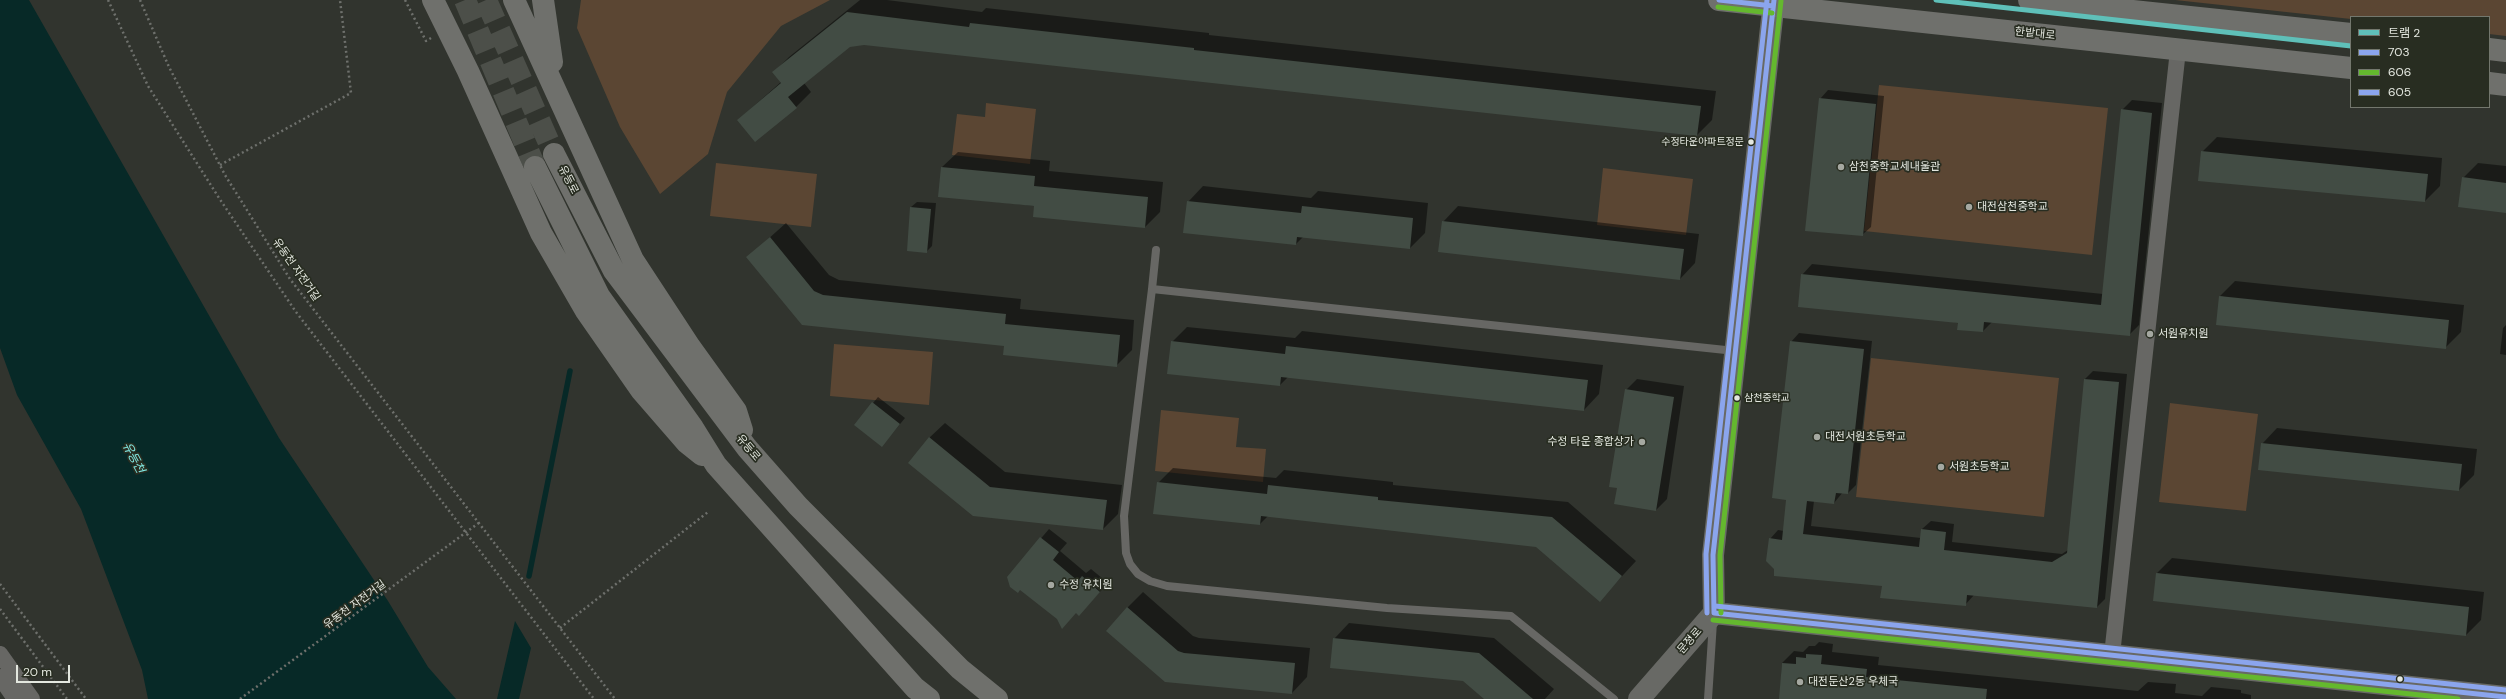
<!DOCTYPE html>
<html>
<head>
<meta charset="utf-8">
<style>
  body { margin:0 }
  #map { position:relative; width:2506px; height:699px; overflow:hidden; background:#31342e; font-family:"DM Sans","Noto Sans KR",sans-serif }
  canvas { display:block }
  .legend { position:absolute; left:2350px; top:16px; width:140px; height:92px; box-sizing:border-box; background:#282d21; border:1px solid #73776d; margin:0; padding:5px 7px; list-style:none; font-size:12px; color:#e3e7df }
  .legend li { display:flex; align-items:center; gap:8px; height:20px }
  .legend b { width:20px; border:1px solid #73776d }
  .scale { position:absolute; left:16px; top:665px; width:54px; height:18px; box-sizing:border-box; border:2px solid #e3e7df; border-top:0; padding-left:5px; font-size:12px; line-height:14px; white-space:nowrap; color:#e3e7df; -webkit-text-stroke:3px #282d21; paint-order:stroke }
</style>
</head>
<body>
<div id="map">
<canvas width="2506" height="699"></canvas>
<ul class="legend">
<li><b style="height:5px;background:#5fc0b9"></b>트램 2</li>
<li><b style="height:5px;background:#8ba5ed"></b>703</li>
<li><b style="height:5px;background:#64b82e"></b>606</li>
<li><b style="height:5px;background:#8ba5ed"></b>605</li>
</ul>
<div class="scale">20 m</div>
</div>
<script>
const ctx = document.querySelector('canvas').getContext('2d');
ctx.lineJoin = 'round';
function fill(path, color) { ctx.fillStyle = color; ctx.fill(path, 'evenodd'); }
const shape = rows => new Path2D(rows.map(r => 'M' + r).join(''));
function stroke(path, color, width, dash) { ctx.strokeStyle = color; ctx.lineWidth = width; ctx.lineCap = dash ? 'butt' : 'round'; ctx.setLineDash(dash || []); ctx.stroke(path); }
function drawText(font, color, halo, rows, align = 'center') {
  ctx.font = font + ' "DM Sans","Noto Sans KR",sans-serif'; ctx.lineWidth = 3.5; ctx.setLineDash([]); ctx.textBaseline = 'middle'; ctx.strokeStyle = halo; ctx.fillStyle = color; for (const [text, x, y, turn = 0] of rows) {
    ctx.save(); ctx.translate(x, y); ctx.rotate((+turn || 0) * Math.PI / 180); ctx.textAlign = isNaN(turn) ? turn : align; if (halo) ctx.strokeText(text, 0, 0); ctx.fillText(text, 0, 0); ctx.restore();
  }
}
fill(shape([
  [581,0,830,0,781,26,727,92,708,154,660,194,620,127,577,28],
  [2175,0,2506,0,2506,36,2489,34,2489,17,2351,17,2351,19],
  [1879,85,2108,108,2092,255,1864,231],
  [986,103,1036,109,1030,164,952,155,957,114,985,117],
  [716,163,817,174,811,227,710,216],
  [1603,168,1693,179,1686,235,1597,225],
  [834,344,933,352,929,405,830,396],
  [1871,358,2059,378,2044,517,1856,497],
  [2170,403,2258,414,2246,511,2159,502],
  [1161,410,1239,418,1236,447,1266,449,1263,482,1155,471]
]), '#5b4633');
fill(shape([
  [0,0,29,0,279,438,388,601,428,667,456,699,148,699,142,670,81,509,17,395,0,348],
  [515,621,531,648,519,699,497,699]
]), '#072927');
fill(shape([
  [860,0,887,0,982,12,986,8,1209,33,1209,35,1716,91,1712,120,1697,135,864,44,850,46,804,83,811,92,796,107,738,120,781,82,774,72,789,57],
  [1828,90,1884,96,1871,227,1862,235,1820,99],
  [2132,100,2162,103,2139,325,2129,335,1993,321,1983,331,1802,275,1812,264,2103,294,2122,110],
  [2217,137,2442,158,2440,186,2425,201,2202,152],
  [958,152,1050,161,1049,171,1163,182,1160,212,1145,227,1035,206,939,196,942,167],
  [2478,163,2506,166,2506,212,2463,178],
  [1203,186,1311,198,1318,191,1428,203,1425,233,1410,248,1304,236,1296,244,1188,202],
  [917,202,936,203,932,246,927,251,911,207],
  [1458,206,1699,234,1695,263,1680,279,1443,222],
  [786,223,829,275,839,280,1021,299,1020,309,1134,320,1132,350,1116,366,1005,345,802,324,748,257],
  [2235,281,2464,305,2461,332,2445,348,2220,296],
  [2506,325,2506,355,2500,354,2503,328],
  [1187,327,1295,338,1302,331,1603,365,1599,394,1584,410,1289,376,1280,385,1172,342],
  [1799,333,1872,341,1856,485,1848,493,1843,492,1834,503,1814,501,1811,526,1921,538,1922,529,1931,521,1954,524,1952,542,2062,554,2068,550,2085,379,2093,371,2127,374,2105,599,2097,607,1974,595,1965,605,1883,585,1770,539,1778,530,1784,531,1787,499,1791,342],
  [1637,379,1684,386,1667,499,1656,510,1618,488,1626,390],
  [878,397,905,418,887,440,855,425],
  [945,423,1005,472,1122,485,1118,514,1103,529,973,515,929,438],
  [2277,428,2477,449,2474,475,2459,490,2262,444],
  [1173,468,1276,478,1284,470,1393,482,1393,485,1568,502,1636,561,1600,600,1537,546,1268,516,1260,524,1158,483],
  [1049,529,1067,543,1060,551,1086,573,1091,569,1108,583,1087,606,1057,618,1008,577],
  [2172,558,2484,592,2481,620,2466,635,2157,573],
  [1143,592,1193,636,1199,638,1310,648,1307,677,1292,693,1166,681,1127,608],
  [1349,623,1494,638,1554,689,1545,699,1486,699,1464,680,1334,639],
  [1819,642,1833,644,1832,652,1879,657,1878,665,2138,691,2148,682,2176,684,2175,693,2202,696,2211,687,2241,690,2241,693,2251,695,2251,699,1780,699,1782,663,1794,651,1803,652,1809,646,1815,646]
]), '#0007');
stroke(shape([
  [529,576,570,371]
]), '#072927', 5.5);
fill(shape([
  [847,12,969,27,970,23,1194,48,1194,50,1701,106,1697,136,864,45,850,47,788,97,797,108,755,142,737,120,781,83,772,72],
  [1819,98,1876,104,1863,236,1805,231],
  [2121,109,2152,113,2130,336,1984,322,1983,332,1957,330,1958,323,1798,307,1801,274,2101,305],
  [2201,151,2428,174,2425,202,2198,181],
  [941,167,1035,176,1034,186,1148,197,1145,228,1033,217,1034,206,938,197],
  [2462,177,2506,183,2506,213,2458,207],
  [1187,201,1301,213,1302,206,1413,218,1410,249,1297,237,1296,245,1183,233],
  [910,207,931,209,927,253,907,251],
  [1442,221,1684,249,1680,280,1438,252],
  [770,237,814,291,823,295,1006,314,1005,324,1120,335,1117,367,1003,355,1004,346,802,325,746,257],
  [2219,296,2449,320,2446,349,2216,325],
  [1171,341,1285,354,1286,346,1588,380,1584,411,1281,377,1280,386,1167,374],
  [1790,341,1864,349,1848,494,1836,493,1834,504,1807,501,1803,534,1919,547,1921,529,1946,532,1944,550,2052,562,2067,553,2084,379,2119,382,2097,608,1967,595,1966,606,1880,598,1882,586,1774,576,1774,569,1766,561,1769,538,1782,540,1786,500,1772,498],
  [1625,389,1674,397,1656,511,1614,504,1617,488,1609,487],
  [872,402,900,424,882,447,854,425],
  [929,437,990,487,1107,500,1103,530,973,516,908,463],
  [2261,443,2462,464,2459,491,2258,470],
  [1157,482,1267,494,1268,485,1378,497,1378,500,1552,517,1622,576,1600,602,1536,547,1261,516,1260,525,1153,514],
  [1040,537,1059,552,1053,560,1078,581,1082,576,1100,592,1079,616,1076,613,1062,629,1057,619,1020,590,1018,593,1010,587,1007,577],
  [2156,573,2469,607,2466,636,2153,601],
  [1127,607,1178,651,1184,653,1295,663,1292,694,1165,682,1106,631],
  [1333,638,1479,653,1533,699,1484,699,1463,681,1330,668],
  [1806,654,1822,655,1821,664,1867,669,1866,677,1987,689,1986,699,1779,699,1782,663,1796,664,1796,657,1806,658]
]), '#424c44');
stroke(shape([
  [465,0,535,167],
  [486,0,554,154]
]), '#4c4f49', 22, [22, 11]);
stroke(shape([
  [108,0,148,86,219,198,296,312,594,699],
  [140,0,169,67,225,175,290,279,615,699],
  [405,0,426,41,431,38],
  [220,165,351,93,340,0],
  [0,584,86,699],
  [0,609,67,699],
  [560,628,708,512],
  [240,699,480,522]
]), '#6e706c', 2.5, [2, 3]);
stroke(shape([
  [1156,250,1152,289,1735,351],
  [1152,289,1124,516,1126,553,1130,564,1138,574,1150,581,1167,586,1387,608,1511,616,1614,699],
  [1708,699,1713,622]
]), '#676764', 8);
stroke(shape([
  [0,654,32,699],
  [2112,655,2178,50],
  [0,677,15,699]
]), '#676764', 16);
stroke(shape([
  [1714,613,2506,697],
  [1639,699,1714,613,1713,555,1774,0]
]), '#686965', 22);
stroke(shape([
  [433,0,468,71,541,233,586,311,641,390,687,443,702,455],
  [514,0,633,260,690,347,736,411,742,430],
  [543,0,552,62],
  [1719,0,2351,68],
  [2029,0,2351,34],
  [2489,49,2506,51],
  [2489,83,2506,85],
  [554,154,614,271,747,448,798,506,960,669,997,699],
  [535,167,599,296,693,428,716,465,915,688,929,699]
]), '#6f706c', 22);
stroke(shape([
  [1719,0,1773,6],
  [1714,613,2506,697],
  [1714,613,1713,555,1774,0]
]), '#8ba5ed', 5);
stroke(shape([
  [1718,7,1772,13],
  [1721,613,1720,555,1781,1],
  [1713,620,2458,699]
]), '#64b82e', 5);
stroke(shape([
  [1715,606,2506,690],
  [1707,613,1706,554,1767,0]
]), '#8ba5ed', 5);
stroke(shape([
  [1936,0,2351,46]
]), '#5fc0b9', 5);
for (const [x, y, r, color] of [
  [1751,142,3.5,"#e3e7df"],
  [1841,167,4,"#a5a8a1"],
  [1969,207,4,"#a5a8a1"],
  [2150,334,4,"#a5a8a1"],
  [1737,398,3.5,"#e3e7df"],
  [1817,437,4,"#a5a8a1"],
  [1642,442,4,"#a5a8a1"],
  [1941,467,4,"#a5a8a1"],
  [1051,585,4,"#a5a8a1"],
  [2400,679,3.5,"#e3e7df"],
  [1800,682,4,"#a5a8a1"]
]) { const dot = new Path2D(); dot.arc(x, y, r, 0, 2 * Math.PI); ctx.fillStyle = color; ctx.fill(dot); stroke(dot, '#282d21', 1.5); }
drawText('10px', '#e3e7df', '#282d21', [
  ["수정타운아파트정문",1744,142],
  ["삼천중학교",1744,398,"left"]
], 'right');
drawText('11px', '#e3e7df', '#282d21', [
  ["한밭대로",2035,34,6],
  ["유등로",568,180,63],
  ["유동천 자전거길",296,270,55],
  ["유등로",748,448,50],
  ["유동천 자전거길",355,605,-36],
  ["문정로",1690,641,-49]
]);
drawText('11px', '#e3e7df', '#282d21', [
  ["삼천중학교세내울관",1849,167],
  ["대전삼천중학교",1977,207],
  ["서원유치원",2158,334],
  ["대전서원초등학교",1825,437],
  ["수정 타운 종합상가",1634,442,"right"],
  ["서원초등학교",1949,467],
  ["수정 유치원",1059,585],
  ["대전둔산2동 우체국",1808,682]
], 'left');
drawText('italic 12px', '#81e9e3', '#282d21', [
  ["유등천",133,458,62]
]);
</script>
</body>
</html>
